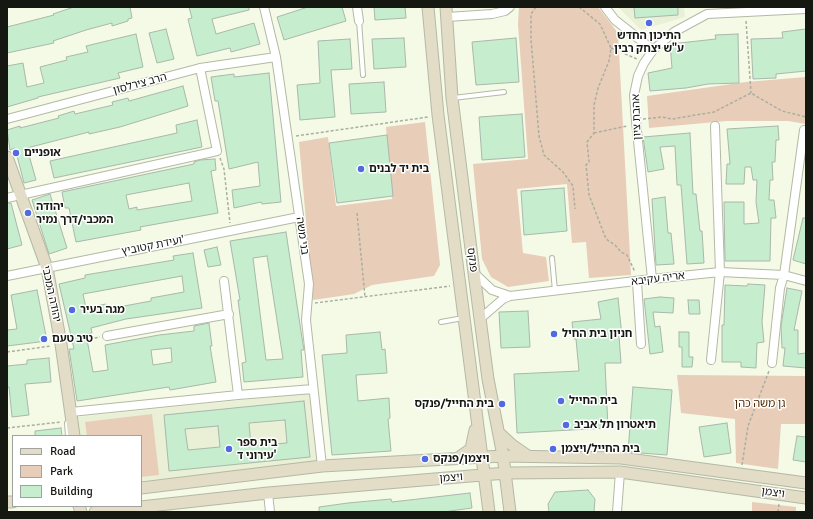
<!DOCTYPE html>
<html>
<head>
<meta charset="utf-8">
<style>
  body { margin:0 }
  #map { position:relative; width:813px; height:519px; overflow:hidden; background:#f4fae6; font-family:Signika,sans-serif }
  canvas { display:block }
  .frame { position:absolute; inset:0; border:8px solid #151711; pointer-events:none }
  .legend { position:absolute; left:12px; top:435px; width:130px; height:72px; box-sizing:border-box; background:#fff; border:1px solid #a1a2a0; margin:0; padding:5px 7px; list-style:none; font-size:12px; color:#151711 }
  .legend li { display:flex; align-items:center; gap:8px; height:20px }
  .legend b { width:20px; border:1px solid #a1a2a0 }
</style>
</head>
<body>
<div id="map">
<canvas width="813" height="519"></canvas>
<div class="frame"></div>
<ul class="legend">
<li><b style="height:5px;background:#e3dcc6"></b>Road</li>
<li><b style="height:11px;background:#e8cdb9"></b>Park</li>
<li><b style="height:11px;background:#c6edcd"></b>Building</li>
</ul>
</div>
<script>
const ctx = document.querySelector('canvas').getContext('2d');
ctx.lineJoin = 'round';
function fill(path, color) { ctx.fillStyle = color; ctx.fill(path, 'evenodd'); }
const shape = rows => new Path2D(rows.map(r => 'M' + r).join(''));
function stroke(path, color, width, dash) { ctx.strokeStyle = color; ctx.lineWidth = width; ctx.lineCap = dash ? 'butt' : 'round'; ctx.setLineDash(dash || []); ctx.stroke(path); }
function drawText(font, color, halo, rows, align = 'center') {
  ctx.font = font + ' Signika,"Noto Sans Hebrew",sans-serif'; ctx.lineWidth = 3; ctx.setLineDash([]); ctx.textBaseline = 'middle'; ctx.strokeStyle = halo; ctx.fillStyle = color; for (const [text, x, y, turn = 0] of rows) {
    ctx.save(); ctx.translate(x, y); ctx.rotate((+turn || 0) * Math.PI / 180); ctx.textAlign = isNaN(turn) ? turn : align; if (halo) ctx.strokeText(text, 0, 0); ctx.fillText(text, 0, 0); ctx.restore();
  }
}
fill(shape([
  [618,7,684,7,685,17,641,30],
  [310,393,318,463,141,481,141,436,79,436,77,417]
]), '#e9f0d5');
fill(shape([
  [519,7,598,7,618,33,631,275,589,278,586,242,572,243,567,184,517,189,523,253,546,257,549,281,508,287,491,277,482,259,473,164,528,159,518,24],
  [806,77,806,124,788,121,727,121,649,128,647,96,746,82],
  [425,122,440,265,434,276,372,285,354,294,313,300,299,142,328,137,336,206,392,199,386,127],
  [677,375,806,376,806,424,781,424,778,469,736,463,735,419,681,413],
  [152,414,159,475,141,477,141,436,87,436,85,422],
  [752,502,796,507,796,512,752,512]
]), '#e8cdb9');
const building = shape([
  [74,7,130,7,132,18,128,19,128,21,112,26,112,23,86,30,53,41,54,43,7,53,7,27,54,15,53,14,74,7],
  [189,7,249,7,249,10,212,19,216,34,254,23,260,44,231,52,230,48,197,56,188,19,192,18,189,7],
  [308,7,342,7,346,21,284,40,277,17,308,7],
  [374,7,405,7,406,18,375,20,374,7],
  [634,7,678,7,678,15,635,18,634,7],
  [166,29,174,59,157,63,149,33,166,29],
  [806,29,806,71,776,74,776,78,753,79,751,39,783,38,782,32,806,29],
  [136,34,143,67,118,73,120,78,38,97,38,98,7,107,7,66,23,63,27,87,44,83,40,67,67,60,66,57,88,52,86,46,136,34],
  [738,34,739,83,708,84,686,88,650,91,648,73,672,68,670,44,716,39,715,35,738,34],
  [404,38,406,67,374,69,372,39,404,38],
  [516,38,519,82,476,85,472,42,516,38],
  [350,39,352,69,331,70,335,117,300,120,297,85,320,83,318,41,350,39],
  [269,73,281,202,262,204,261,202,234,208,232,190,260,186,258,162,229,169,218,101,215,101,211,77,234,74,234,77,269,73],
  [384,82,386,112,351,114,349,84,384,82],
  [183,86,188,106,120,127,89,134,89,132,27,148,36,180,24,183,15,148,10,150,7,130,20,126,20,128,59,118,58,116,74,111,75,114,113,105,112,102,128,98,129,101,183,86],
  [522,114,525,157,482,160,479,117,522,114],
  [197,120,202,147,54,178,50,161,177,133,176,125,197,120],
  [778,126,779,140,776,140,775,162,772,162,773,180,770,180,769,200,774,200,776,218,771,218,770,261,725,261,724,202,744,202,744,224,759,223,756,202,757,180,753,180,751,167,745,167,744,184,726,184,727,164,730,164,727,129,778,126],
  [690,133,693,194,696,194,700,231,702,231,704,263,687,264,681,185,677,185,675,146,660,147,664,169,648,172,643,137,690,133],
  [387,135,393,196,337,203,329,143,387,135],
  [215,159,216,170,211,171,218,213,140,227,141,230,76,242,69,208,65,208,62,192,194,164,194,162,200,160,215,159],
  [189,183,192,201,137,210,137,207,129,209,126,195,189,183],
  [564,188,567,231,524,235,521,191,564,188],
  [50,194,67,248,49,254,32,200,50,194],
  [665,197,668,233,671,233,674,264,656,265,652,199,665,197],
  [7,203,11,203,22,245,7,249,7,203],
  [803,218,806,218,806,264,793,260,803,218],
  [286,232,302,338,304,350,301,350,303,377,244,382,242,363,246,362,238,300,240,300,230,241,286,232],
  [267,256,283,359,266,360,253,258,267,256],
  [217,247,221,265,208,267,204,250,217,247],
  [193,253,202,308,126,319,91,328,92,333,86,334,93,372,108,370,105,345,159,335,194,331,194,326,209,323,212,346,210,346,216,382,170,390,169,387,77,401,69,349,74,349,59,284,85,278,85,275,174,260,173,256,193,253],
  [182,276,184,292,151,298,151,301,124,306,125,309,107,313,106,304,86,308,83,294,182,276],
  [171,348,172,362,153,365,151,350,171,348],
  [748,284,765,285,762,322,764,342,757,343,756,368,741,367,741,362,722,362,722,325,724,325,725,285,747,286,748,284],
  [787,288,802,291,794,330,798,330,798,354,806,353,806,368,783,366,785,348,782,348,781,326,787,288],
  [37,290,47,341,7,346,7,330,17,329,11,295,37,290],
  [660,297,674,298,673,313,653,312,655,327,660,326,663,352,650,354,644,299,660,297],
  [618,298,622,336,619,336,621,363,605,363,608,428,517,433,514,374,579,371,576,339,574,339,572,322,601,319,598,302,618,298],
  [688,300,699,300,700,314,689,314,688,300],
  [528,311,530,347,501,348,499,312,528,311],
  [380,332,382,350,385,349,387,373,356,375,358,401,389,398,390,418,388,419,391,451,332,455,322,355,347,353,346,335,380,332],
  [679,332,689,332,689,357,693,357,692,367,682,367,682,347,679,347,679,332],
  [49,358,51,382,25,384,29,415,12,417,9,387,7,387,7,366,27,364,27,360,49,358],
  [633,387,672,390,667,455,628,452,633,387],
  [304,401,310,457,169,471,164,415,304,401],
  [285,420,287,443,251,446,249,423,285,420],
  [218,426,220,447,188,450,185,429,218,426],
  [727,423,731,453,704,457,699,427,727,423],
  [61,428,62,436,35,436,35,431,61,428],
  [797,436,806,437,806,462,793,460,797,436],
  [588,490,595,499,594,512,549,512,548,504,555,492,588,490],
  [470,493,472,508,443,512,319,512,319,507,348,503,391,499,392,502,470,493]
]);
fill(building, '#c6edcd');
stroke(building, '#a8b8ab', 1);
const lane = shape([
  [359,21,363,75],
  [453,98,504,92],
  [552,258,555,291],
  [441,322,463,318],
  [67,423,68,436]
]);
const street = shape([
  [264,7,276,57,309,284,306,320,322,466],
  [357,7,359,21],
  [605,7,615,20,653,50],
  [447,17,492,14,505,11,510,7],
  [7,119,200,68,276,57],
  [7,198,217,151,200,68],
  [474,273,492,290,510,296],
  [7,276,299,217],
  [652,279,636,121,634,95,638,76,644,63,653,50,674,32,707,14,806,9],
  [224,281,238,395],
  [637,282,641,344],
  [481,318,503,299,510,296,652,279,720,272,784,275,806,281],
  [107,336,229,314],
  [711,360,720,272,715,126],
  [772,363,780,288,784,275,804,130],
  [71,412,238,395,313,389],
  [268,493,270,512],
  [617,512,620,472]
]);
const secondary = shape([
  [428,7,438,115,489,512],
  [446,7,452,98,474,273,488,379,503,456,510,512],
  [7,157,47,268,61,344,74,436],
  [499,433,512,445,528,456],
  [458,458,471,449,475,430],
  [141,488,322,466,503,456,621,458,806,483],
  [7,502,13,502],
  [79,506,81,512],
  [95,512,268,493,506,473,620,472,806,498]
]);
stroke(lane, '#b4b9a6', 6);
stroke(street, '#b4b9a6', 10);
stroke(secondary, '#b4b9a6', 13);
stroke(shape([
  [536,7,531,14,531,39,539,136,544,155,563,172,573,186,575,209],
  [579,7,600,24,611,48,609,61,598,88,594,105,594,133,587,142,589,162,586,165,589,195,606,239,615,245,621,252,627,255,635,272],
  [746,21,751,93],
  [611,48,637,59],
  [643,119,662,117,672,119,714,112,751,93,782,111,806,117],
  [594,133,627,126],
  [296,136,428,117],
  [220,158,224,169,230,223],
  [357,213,365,297],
  [315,303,450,286],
  [70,342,100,337],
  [7,352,51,346],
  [7,428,61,422],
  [742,465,748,426,769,371],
  [778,512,779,504]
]), '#aaaf9f', 1.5, [3, 2]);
stroke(lane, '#fff', 4);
stroke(street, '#fff', 8);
stroke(secondary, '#e3dcc6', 11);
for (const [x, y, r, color] of [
  [649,23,4,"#506be0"],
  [16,153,4,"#506be0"],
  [361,169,4,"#506be0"],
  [28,213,4,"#506be0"],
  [72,310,4,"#506be0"],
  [554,334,4,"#506be0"],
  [44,339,4,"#506be0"],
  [561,401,4,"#506be0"],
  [502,404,4,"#506be0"],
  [566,425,4,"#506be0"],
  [229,449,4,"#506be0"],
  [553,449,4,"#506be0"],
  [425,459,4,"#506be0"]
]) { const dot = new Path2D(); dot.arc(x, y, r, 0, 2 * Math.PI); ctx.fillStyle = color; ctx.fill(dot); stroke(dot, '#fff', 1.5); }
drawText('bold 11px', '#151711', '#fff', [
  ["התיכון החדש",649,36,"center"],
  ["ע\"ש יצחק רבין",649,49,"center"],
  ["אופניים",24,153],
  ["בית יד לבנים",369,169],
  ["יהודה",36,207],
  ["המכבי/דרך נמיר",36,220],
  ["מגה בעיר",80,310],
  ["חניון בית החיל",562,334],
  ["טיב טעם",52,339],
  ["בית החייל",569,401],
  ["בית החייל/פנקס",494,404,"right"],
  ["תיאטרון תל אביב",574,425],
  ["בית ספר",237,443],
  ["עירוני ד'",237,456],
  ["בית החייל/ויצמן",561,449],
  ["ויצמן/פנקס",433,459]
], 'left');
drawText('11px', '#151711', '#fff', [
  ["הרב צירלסון",140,84,-15],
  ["אהבת ציון",637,117,-92],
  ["בני משה",302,236,82],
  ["ועידת קטוביץ'",153,246,-11],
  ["פנקס",472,260,83],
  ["אריה עקיבא",658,279,-7],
  ["יהודה המכבי",51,294,78],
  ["ויצמן",451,478,-4],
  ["ויצמן",773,493,8]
]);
drawText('11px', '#4d2804', '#fff', [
  ["גן משה כהן",760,404]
]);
</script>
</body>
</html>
